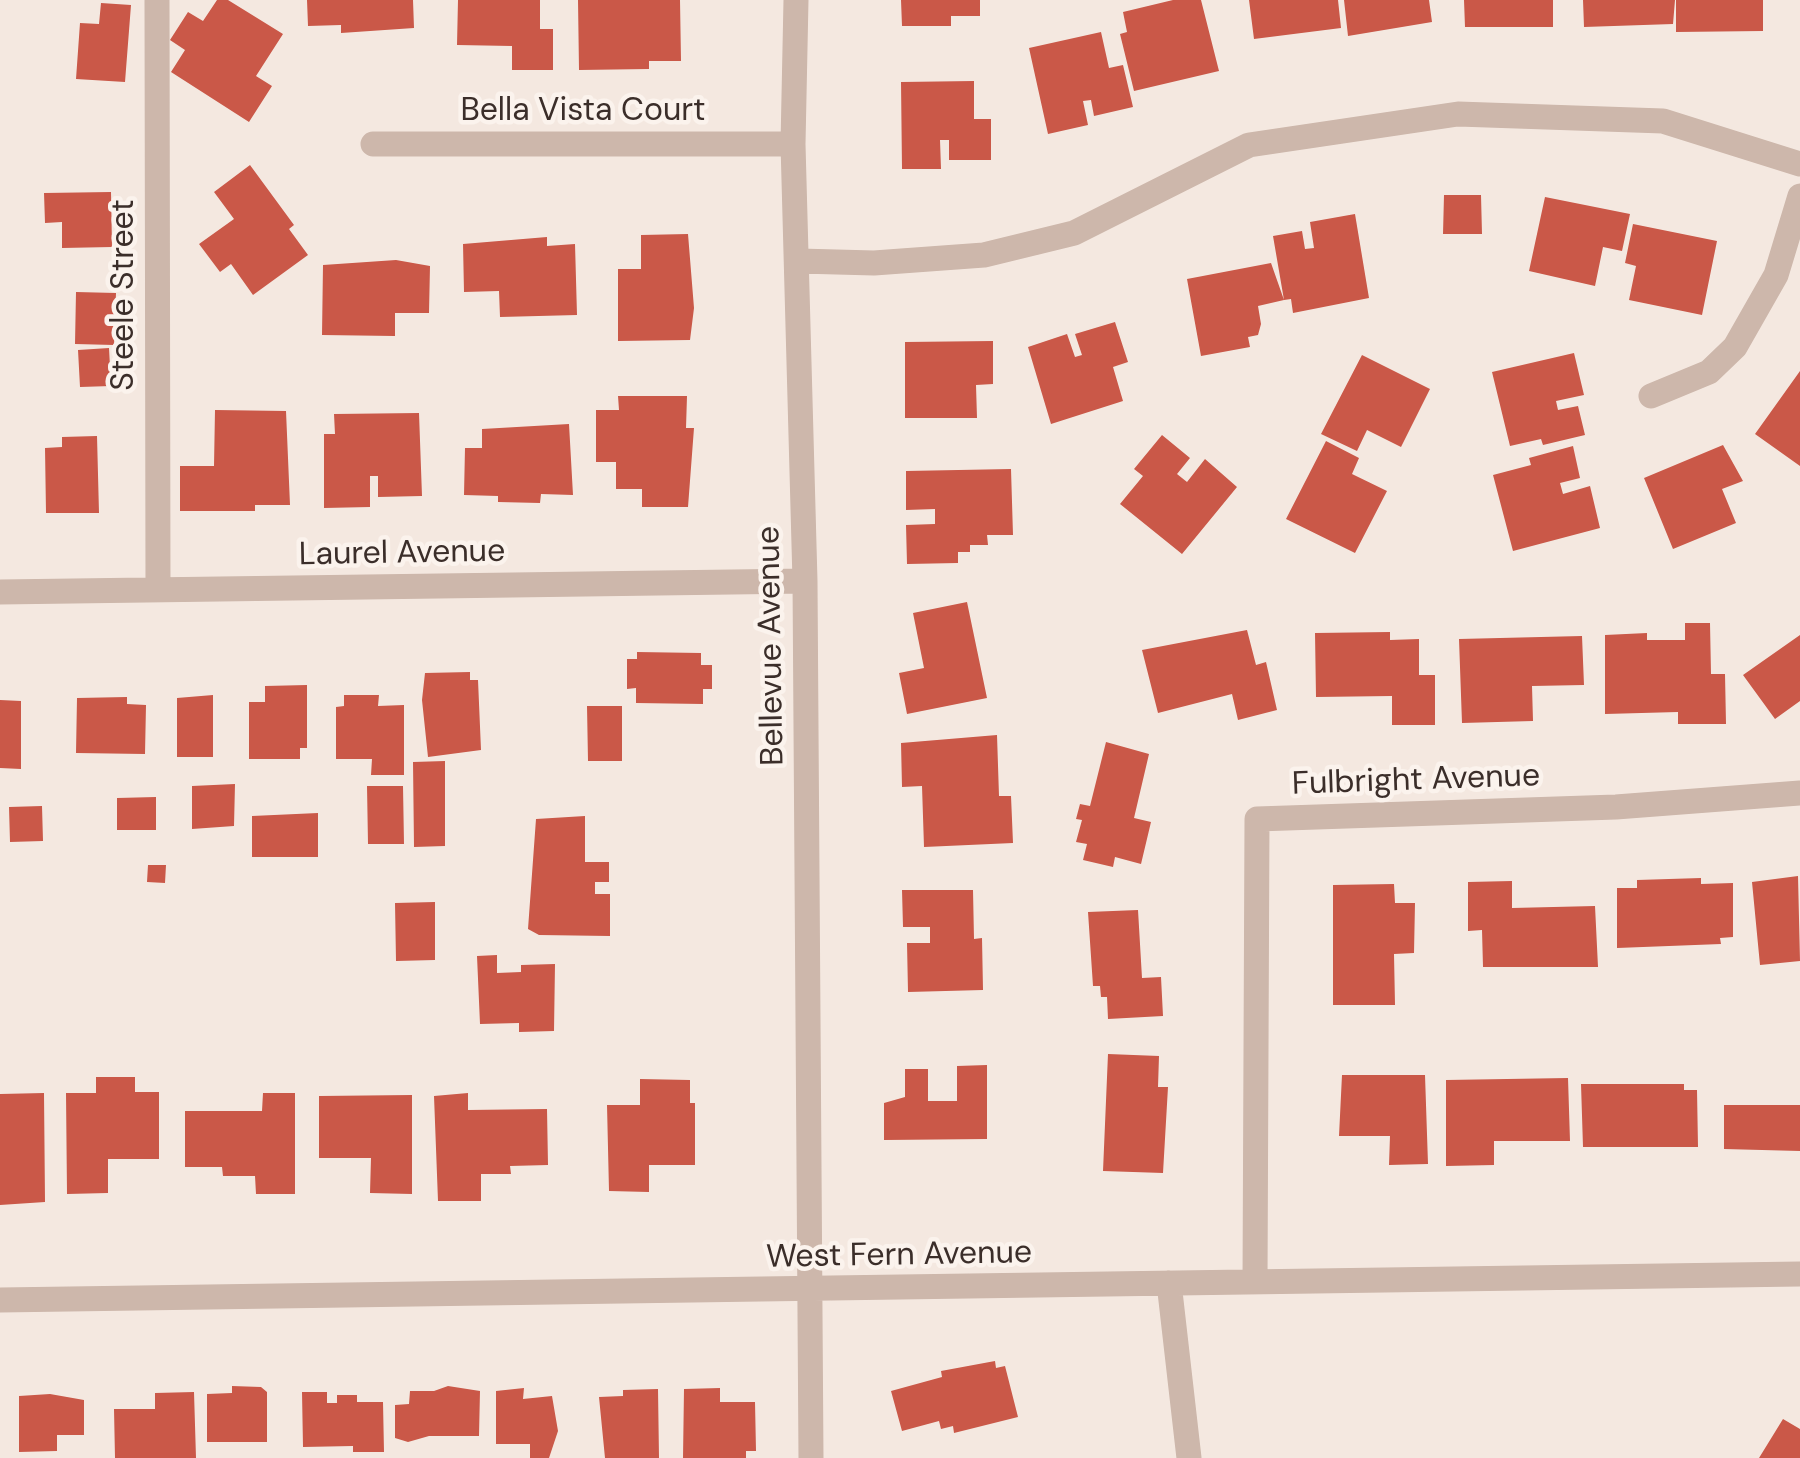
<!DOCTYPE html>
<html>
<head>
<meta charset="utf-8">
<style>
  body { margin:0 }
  canvas { display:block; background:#f4e8e0 }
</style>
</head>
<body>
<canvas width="1800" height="1458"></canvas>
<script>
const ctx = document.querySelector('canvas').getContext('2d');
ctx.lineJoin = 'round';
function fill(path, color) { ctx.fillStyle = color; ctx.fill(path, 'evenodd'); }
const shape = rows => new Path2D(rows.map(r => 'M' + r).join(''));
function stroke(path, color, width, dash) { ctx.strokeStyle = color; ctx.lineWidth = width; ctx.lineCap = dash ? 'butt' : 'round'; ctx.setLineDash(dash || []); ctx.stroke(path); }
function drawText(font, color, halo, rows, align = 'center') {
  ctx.font = font + ' "DM Sans",sans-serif'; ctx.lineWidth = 9; ctx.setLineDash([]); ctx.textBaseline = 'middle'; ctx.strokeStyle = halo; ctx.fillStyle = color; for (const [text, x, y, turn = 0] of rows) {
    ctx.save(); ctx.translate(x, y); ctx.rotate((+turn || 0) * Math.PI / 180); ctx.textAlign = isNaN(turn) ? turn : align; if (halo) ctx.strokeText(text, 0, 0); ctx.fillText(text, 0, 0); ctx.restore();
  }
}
fill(shape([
  [217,0,228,0,283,34,256,76,272,86,249,122,171,72,185,50,170,40,188,12,203,21],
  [307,0,413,0,414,28,341,33,341,25,308,26],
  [458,0,540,0,540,29,553,29,553,70,512,70,512,46,457,45],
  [578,0,680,0,681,61,649,61,649,69,579,70],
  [901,0,980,0,980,16,951,16,951,26,902,26],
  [1173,0,1201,0,1219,71,1134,91,1120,34,1127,32,1123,12],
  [1249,0,1338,0,1341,28,1254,39],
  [1344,0,1429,0,1432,22,1348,36],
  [1464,0,1553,0,1553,27,1465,27],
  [1583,0,1675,0,1673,24,1584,27],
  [1676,0,1763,0,1763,31,1676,32],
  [101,3,131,5,125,82,76,79,80,23,99,24],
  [1101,32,1109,68,1123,65,1133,107,1094,116,1091,100,1083,101,1088,125,1048,134,1029,48],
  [974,81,974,119,991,119,991,160,949,160,949,140,940,140,941,169,902,169,901,82],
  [250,165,294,225,289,229,308,255,253,295,231,264,220,272,199,244,234,219,214,192],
  [111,192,112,247,62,248,62,222,45,223,44,193],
  [1444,195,1481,195,1482,234,1443,234],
  [1545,197,1630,214,1622,251,1603,247,1595,286,1529,271],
  [1355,214,1369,298,1293,313,1291,299,1284,300,1273,236,1302,231,1305,249,1314,248,1310,222],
  [1633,224,1717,241,1702,315,1629,300,1636,266,1625,263],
  [688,234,694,308,690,340,618,341,618,269,641,269,641,235],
  [547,237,547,246,575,244,577,315,500,317,499,291,464,292,463,244],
  [396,260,430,266,429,313,395,313,395,336,322,335,323,265],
  [1271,263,1284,300,1258,306,1261,324,1258,335,1248,337,1250,347,1201,356,1187,279],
  [76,292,116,293,114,345,75,344],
  [1115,322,1128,362,1113,367,1123,401,1051,424,1028,347,1067,334,1075,357,1082,355,1075,334],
  [993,341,993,384,976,385,977,418,905,418,905,342],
  [109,348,111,386,80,387,78,350],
  [1574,353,1584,395,1556,401,1558,410,1578,406,1585,435,1543,445,1541,439,1510,446,1492,372],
  [1362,355,1430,389,1401,447,1367,430,1357,451,1321,434],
  [1800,371,1800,466,1755,434],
  [618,396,687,396,686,428,694,428,688,507,642,507,642,489,616,489,616,462,596,462,596,410,619,410],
  [215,410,286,411,290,505,255,505,255,511,180,511,180,466,214,466],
  [419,413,422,496,378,497,378,476,370,476,370,507,324,508,324,434,335,434,334,414],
  [569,424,573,495,541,494,540,503,498,502,498,496,464,495,465,448,482,448,482,429],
  [1162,435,1190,458,1177,474,1187,482,1205,459,1237,487,1182,554,1120,504,1143,476,1134,469],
  [97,436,99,513,46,513,45,448,62,447,62,437],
  [1326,441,1359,458,1352,474,1387,491,1355,553,1286,519],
  [1723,445,1743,481,1722,489,1736,523,1673,549,1644,478],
  [1573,446,1580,478,1560,483,1563,494,1590,486,1600,528,1513,551,1493,475,1531,465,1529,458],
  [1011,469,1013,535,987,535,988,545,970,545,970,552,958,552,958,563,907,564,906,525,935,524,935,509,906,510,906,471],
  [967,602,987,698,907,714,899,673,924,668,913,613],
  [1685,623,1710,623,1711,674,1725,674,1726,724,1678,724,1678,712,1605,714,1605,635,1647,633,1647,640,1685,640],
  [1247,630,1256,665,1266,662,1277,710,1238,720,1232,694,1158,713,1142,650],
  [1390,632,1390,640,1419,639,1419,675,1435,675,1435,725,1392,725,1392,696,1316,697,1315,633],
  [1800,635,1800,701,1775,719,1743,675],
  [1582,636,1584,685,1532,686,1533,721,1462,723,1459,639],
  [637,652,701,653,701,665,712,665,712,689,703,689,703,704,636,703,636,688,627,689,627,659,637,659],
  [470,672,470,680,478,680,481,750,428,757,422,700,425,673],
  [307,685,307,748,300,748,300,759,249,759,249,702,265,702,265,686],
  [213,695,213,757,177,757,177,698],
  [344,695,379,695,378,706,404,705,404,775,371,775,372,759,336,759,336,707,344,706],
  [127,697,127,704,146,705,145,754,76,753,77,698],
  [0,700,21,701,21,769,0,768],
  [587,706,622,706,622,761,588,761],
  [997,735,999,796,1011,796,1013,843,924,847,922,786,902,787,901,743],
  [1106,742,1149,754,1134,818,1151,822,1141,864,1115,857,1113,867,1083,860,1087,844,1076,842,1082,820,1076,819,1080,804,1090,806],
  [445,761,445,846,414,847,413,762],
  [235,784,234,826,192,829,192,786],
  [367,786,403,786,404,844,368,844],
  [156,797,156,830,117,830,117,798],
  [42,806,43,841,10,842,9,807],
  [318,813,318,857,252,857,252,816],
  [585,816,585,862,609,862,609,882,595,882,595,894,610,894,610,936,539,935,528,929,536,819],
  [148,865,166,865,165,883,147,882],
  [1798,876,1800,961,1760,965,1752,882],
  [1701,878,1701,884,1733,883,1733,937,1720,938,1721,944,1617,948,1617,888,1637,888,1637,880],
  [1512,881,1512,908,1595,906,1598,967,1483,967,1482,930,1468,931,1468,882],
  [1394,884,1395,903,1415,903,1414,953,1394,954,1395,1005,1333,1005,1333,885],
  [902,890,973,890,974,939,982,938,983,990,908,992,907,943,930,943,930,927,903,927],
  [435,902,435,960,396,961,395,903],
  [1138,910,1142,978,1161,977,1163,1016,1108,1019,1107,997,1101,997,1100,986,1093,986,1088,912],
  [497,955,497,973,521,972,521,965,555,964,554,1031,519,1032,519,1023,480,1024,477,956],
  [1108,1054,1159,1056,1158,1087,1168,1087,1163,1173,1103,1171],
  [987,1065,987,1139,884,1140,884,1103,905,1097,905,1069,928,1069,928,1101,957,1101,957,1066],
  [1342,1075,1425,1075,1428,1164,1389,1165,1390,1136,1339,1136],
  [96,1077,135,1077,135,1092,159,1092,159,1159,108,1159,108,1193,67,1194,66,1093,96,1093],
  [1568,1078,1570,1141,1494,1141,1494,1165,1446,1166,1446,1080],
  [640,1079,690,1080,690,1103,695,1103,695,1165,649,1165,649,1192,609,1191,607,1105,640,1105],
  [1581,1084,1684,1084,1684,1090,1697,1090,1698,1147,1583,1147],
  [44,1093,45,1202,0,1205,0,1094],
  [263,1093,295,1093,295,1194,256,1194,255,1176,223,1176,222,1167,185,1167,185,1111,262,1111],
  [468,1093,468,1110,547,1109,548,1165,510,1166,511,1174,481,1174,481,1201,438,1201,434,1096],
  [412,1095,412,1194,370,1193,371,1158,319,1158,319,1096],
  [1724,1105,1800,1105,1800,1151,1724,1149],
  [995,1361,996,1368,1005,1366,1018,1417,954,1433,953,1426,941,1429,939,1421,902,1431,891,1391,942,1377,941,1371],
  [232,1386,261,1387,267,1392,267,1442,207,1442,207,1394,232,1393],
  [448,1386,480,1391,479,1436,429,1436,408,1442,395,1438,395,1405,409,1404,410,1391,434,1391],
  [524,1388,523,1399,552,1396,558,1431,549,1458,530,1458,530,1444,496,1444,496,1391],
  [720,1388,720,1402,755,1402,756,1451,746,1451,746,1458,683,1458,684,1389],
  [658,1389,659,1458,605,1458,599,1397,623,1396,623,1390],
  [194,1392,196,1458,115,1458,114,1409,155,1409,155,1393],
  [302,1392,327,1392,327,1403,337,1403,337,1395,357,1395,357,1402,383,1402,384,1452,353,1452,353,1446,303,1447],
  [50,1394,84,1400,84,1435,57,1435,57,1451,19,1452,19,1396],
  [1783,1419,1800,1429,1800,1458,1759,1458]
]), '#ca5848');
stroke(shape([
  [157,0,158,589],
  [796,0,793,144,805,581,811,1458],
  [373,144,793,144],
  [799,261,874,263,984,255,1074,233,1249,145,1458,114,1663,121,1800,164],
  [1651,396,1709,372,1735,347,1776,275,1800,196],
  [0,592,805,581],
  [1255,1282,1257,819,1616,807,1800,793],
  [1169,1283,1189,1458],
  [0,1300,1800,1274]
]), '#cdb7ab', 25);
drawText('32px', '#3b2e2a', '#fbf3ed', [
  ["Bella Vista Court",583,112],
  ["Steele Street",125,295,-90],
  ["Laurel Avenue",402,554,-1],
  ["Bellevue Avenue",772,646,-91],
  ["Fulbright Avenue",1416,781,-2],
  ["West Fern Avenue",899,1256,-1]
]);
</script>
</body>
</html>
